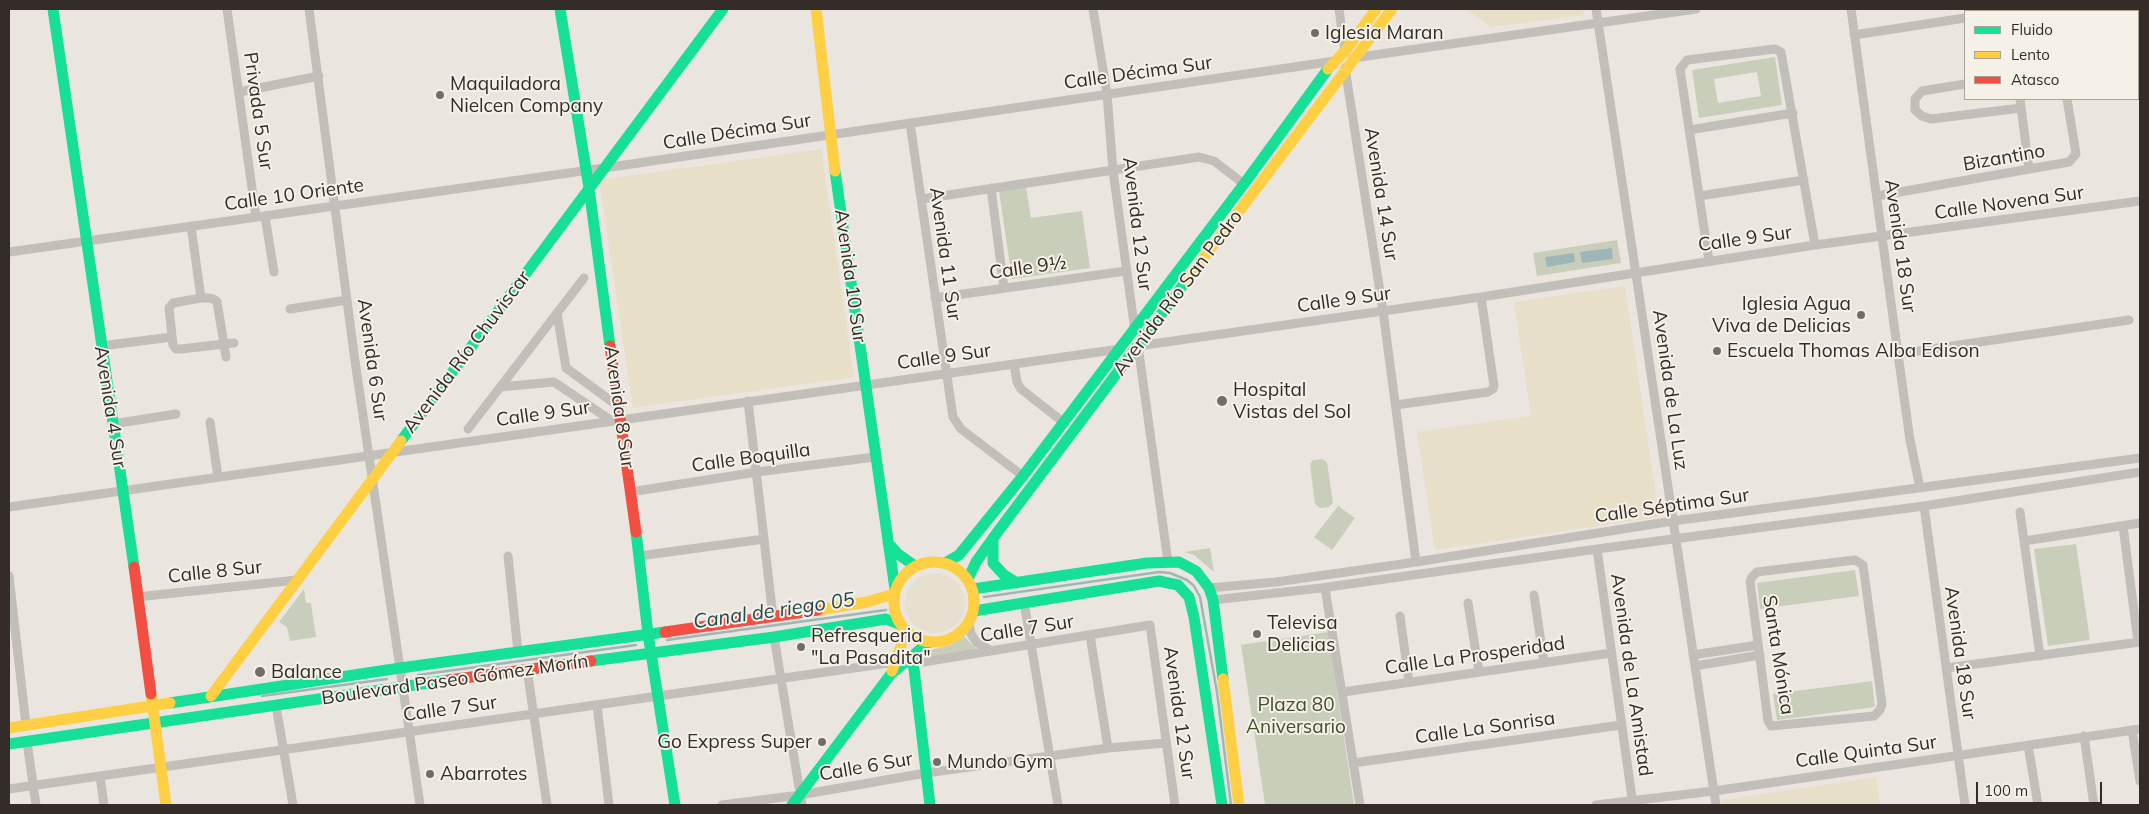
<!DOCTYPE html>
<html>
<head>
<meta charset="utf-8">
<style>
  body { margin:0 }
  #map { position:relative; width:2149px; height:814px; overflow:hidden; background:#eae6df; font-family:Mulish,sans-serif }
  canvas { display:block }
  .frame { position:absolute; inset:0; border:10px solid #332c28; pointer-events:none }
  .legend { position:absolute; left:1964px; top:10px; width:175px; height:90px; box-sizing:border-box; background:#f6f1e7; border:1px solid #a8a29b; margin:0; padding:6px 9px; list-style:none; font-size:15px; color:#332c28 }
  .legend li { display:flex; align-items:center; gap:10px; height:25px }
  .legend b { width:25px; border:1px solid #a8a29b }
  .scale { position:absolute; left:1976px; top:782px; width:126px; height:22px; box-sizing:border-box; border:2px solid #332c28; border-top:0; padding-left:6px; font-size:15px; line-height:18px; white-space:nowrap; color:#332c28; -webkit-text-stroke:4px #f6f1e7; paint-order:stroke }
</style>
</head>
<body>
<div id="map">
<canvas width="2149" height="814"></canvas>
<div class="frame"></div>
<ul class="legend">
<li><b style="height:6px;background:#16e098"></b>Fluido</li>
<li><b style="height:6px;background:#ffcf43"></b>Lento</li>
<li><b style="height:6px;background:#f24e42"></b>Atasco</li>
</ul>
<div class="scale">100 m</div>
</div>
<script>
const ctx = document.querySelector('canvas').getContext('2d');
ctx.lineJoin = 'round';
function fill(path, color) { ctx.fillStyle = color; ctx.fill(path, 'evenodd'); }
const shape = rows => new Path2D(rows.map(r => 'M' + r).join(''));
function stroke(path, color, width, dash) { ctx.strokeStyle = color; ctx.lineWidth = width; ctx.lineCap = dash ? 'butt' : 'round'; ctx.setLineDash(dash || []); ctx.stroke(path); }
function drawText(font, color, halo, rows, align = 'center') {
  ctx.font = font + ' Mulish,sans-serif'; ctx.lineWidth = 4; ctx.setLineDash([]); ctx.textBaseline = 'middle'; ctx.strokeStyle = halo; ctx.fillStyle = color; for (const [text, x, y, turn = 0] of rows) {
    ctx.save(); ctx.translate(x, y); ctx.rotate((+turn || 0) * Math.PI / 180); ctx.textAlign = isNaN(turn) ? turn : align; if (halo) ctx.strokeText(text, 0, 0); ctx.fillText(text, 0, 0); ctx.restore();
  }
}
fill(shape([
  [1775,57,1782,105,1699,118,1692,70],
  [1757,72,1761,96,1718,103,1714,79],
  [1026,187,1031,218,1082,211,1090,268,1012,279,999,191],
  [1617,240,1621,263,1537,276,1533,253],
  [1322,459,1327,462,1333,503,1329,507,1320,508,1315,504,1310,464,1313,460],
  [1338,506,1355,518,1332,550,1314,537],
  [2076,544,2090,640,2048,646,2034,549],
  [1210,548,1214,572,1194,555,1184,552],
  [1855,570,1859,596,1760,609,1757,583],
  [304,589,306,603,311,603,316,637,290,641,287,627,279,622],
  [1328,632,1354,805,1265,805,1241,645],
  [964,636,977,650,920,659,931,650,951,645],
  [1872,681,1875,707,1777,720,1773,694]
]), '#c9cebb');
fill(shape([
  [1466,9,1583,9,1584,15,1491,27],
  [821,149,854,377,633,408,599,180],
  [1625,286,1659,517,1435,550,1417,432,1531,416,1514,302],
  [1876,777,1880,805,1723,805,1722,800]
]), '#e7dfc8');
fill(shape([
  '905 603a30 30 0 1 1 60 0a30 30 0 1 1-60 0Z'
]), '#e7dfd0');
fill(shape([
  [1612,248,1613,259,1582,263,1580,252],
  [1574,253,1575,262,1547,267,1545,257]
]), '#9eb6b8');
stroke(shape([
  [984,597,1159,572,1170,573,1187,580,1194,586,1200,597,1217,692,1231,805],
  [667,640,886,610],
  [418,675,636,645],
  [262,696,387,679]
]), '#9eb6b8', 2.5);
stroke(shape([
  [227,9,256,217],
  [309,9,354,354,420,805],
  [1093,9,1107,94,1113,171,1135,331],
  [1339,9,1345,53],
  [1596,9,1716,805],
  [1851,9,1898,354,1910,440,1920,488],
  [2049,9,2052,11],
  [2011,11,2029,9],
  [1854,35,1965,18],
  [1353,58,1696,9],
  [1345,68,1383,311,1416,562],
  [1965,84,1922,91,1915,99,1915,110,1922,116,1931,119,2021,108],
  [239,92,319,76],
  [2139,94,2140,94],
  [2020,99,2029,169],
  [910,123,953,417,961,429,1023,476],
  [1689,130,1793,113],
  [991,188,1004,288],
  [1699,196,1804,180],
  [1877,196,2069,162,2076,154,2067,99],
  [922,199,1199,157,1214,161,1244,184],
  [265,216,274,272],
  [191,226,201,298],
  [9,252,604,168,1335,61],
  [1709,261,1680,69,1687,60,1775,49,1781,52,1815,245],
  [935,298,1126,271],
  [290,309,347,300],
  [557,313,566,368,618,406],
  [101,346,172,337],
  [1138,346,1481,297,1815,245,2140,201],
  [1138,346,1168,562],
  [1898,354,2129,320],
  [226,357,224,344,217,302,215,300,210,298,201,298,173,303,169,308,173,345,176,349,181,349,224,344,234,343],
  [1014,364,1017,382,1021,389,1063,422],
  [500,387,554,382,612,421],
  [748,401,773,617],
  [1396,405,1488,392,1493,389,1494,386,1481,297],
  [210,422,218,477],
  [113,424,176,414],
  [468,429,584,278],
  [630,492,757,472,875,457],
  [1924,506,1965,805],
  [9,507,1120,349],
  [2020,512,2040,656],
  [2123,526,2138,642],
  [2024,541,2140,523],
  [1597,549,1633,805],
  [508,556,518,652],
  [639,556,764,539],
  [1855,560,1863,565,1882,704,1880,710,1874,716,1771,726,1768,721,1750,581,1752,577,1757,572,1855,560],
  [9,576,26,725],
  [1209,588,1276,582,1416,562,1673,521,2140,458],
  [1325,588,1360,805],
  [1534,595,1544,663],
  [137,597,297,580],
  [1213,600,1321,588,1597,549,1924,506,2140,472],
  [1024,602,1058,805],
  [1468,603,1479,672],
  [1400,616,1409,682],
  [969,624,971,634,977,643,992,651],
  [1090,635,1108,748],
  [774,637,802,805],
  [1693,655,1758,645],
  [910,656,923,662,1150,625,1175,805],
  [1695,666,1760,655],
  [1946,668,2140,642],
  [527,669,547,805],
  [1343,692,1611,653],
  [597,705,609,805],
  [276,706,293,805],
  [2132,730,2140,781],
  [2084,736,2094,805],
  [27,742,36,805],
  [2028,745,2038,805],
  [1353,763,1621,725],
  [100,776,104,805],
  [9,789,896,662],
  [722,805,800,795,926,773,1108,748,1165,743],
  [1596,805,1714,791,2140,729]
]), '#c2beb9', 9);
stroke(shape([
  [53,9,134,567],
  [560,9,589,188,610,346],
  [835,171,895,589],
  [401,441,723,9],
  [636,532,648,634,675,805],
  [993,538,993,563,1004,575,1017,583],
  [888,543,898,554,915,566],
  [945,563,959,555,1023,476,1244,184,1328,69],
  [968,579,976,562,999,530,1187,280],
  [973,589,1147,563,1179,562,1196,571,1209,588,1213,600,1223,679],
  [974,611,1159,581,1178,585,1189,597,1194,617,1222,805],
  [910,656,914,669,930,805],
  [591,661,774,637,886,619,901,625],
  [170,703,400,668,665,632],
  [9,744,449,680],
  [792,805,891,674,929,642]
]), '#16e098', 11);
stroke(shape([
  [816,9,835,171],
  [1328,69,1346,50,1376,9],
  [1187,280,1392,9],
  '894 602a40 40 0 1 1 80 0a40 40 0 1 1-80 0Z',
  [818,610,867,602,894,594],
  [892,671,901,646,903,628],
  [1223,679,1239,805],
  [151,694,166,805],
  [211,696,401,441],
  [9,728,170,703]
]), '#ffcf43', 11);
stroke(shape([
  [610,346,636,532],
  [134,567,151,694],
  [665,632,818,610],
  [449,680,591,661]
]), '#f24e42', 11);
for (const [x, y, r, color] of [
  [1315,33,5,"#736d68"],
  [440,95,5,"#736d68"],
  [1861,315,5,"#736d68"],
  [1717,351,5,"#736d68"],
  [1222,401,6,"#736d68"],
  [1257,634,5,"#736d68"],
  [801,647,5,"#736d68"],
  [260,672,6,"#736d68"],
  [822,742,5,"#736d68"],
  [937,762,5,"#736d68"],
  [430,774,5,"#736d68"]
]) { const dot = new Path2D(); dot.arc(x, y, r, 0, 2 * Math.PI); ctx.fillStyle = color; ctx.fill(dot); stroke(dot, '#f6f1e7', 2); }
drawText('19px', '#332c28', '#f6f1e7', [
  ["Iglesia Maran",1325,33],
  ["Maquiladora",450,84],
  ["Nielcen Company",450,106],
  ["Iglesia Agua",1851,304,"right"],
  ["Viva de Delicias",1851,326,"right"],
  ["Escuela Thomas Alba Edison",1727,351],
  ["Hospital",1233,390],
  ["Vistas del Sol",1233,412],
  ["Televisa",1267,623],
  ["Delicias",1267,645],
  ["Refresqueria",811,636],
  ["\"La Pasadita\"",811,658],
  ["Balance",271,672],
  ["Go Express Super",812,742,"right"],
  ["Mundo Gym",947,762],
  ["Abarrotes",440,774]
], 'left');
drawText('19px', '#332c28', '#f6f1e7', [
  ["Calle Décima Sur",1138,73,-8],
  ["Privada 5 Sur",258,111,82],
  ["Calle Décima Sur",737,132,-9],
  ["Bizantino",2004,158,-10],
  ["Avenida 14 Sur",1381,194,81],
  ["Calle 10 Oriente",294,195,-8],
  ["Calle Novena Sur",2009,203,-8],
  ["Avenida 12 Sur",1137,224,83],
  ["Calle 9 Sur",1745,239,-8],
  ["Avenida 18 Sur",1900,246,82],
  ["Avenida 11 Sur",945,254,82],
  ["Calle 9½",1028,268,-8],
  ["Avenida 10 Sur",850,276,82],
  ["Avenida Río San Pedro",1178,293,-53],
  ["Calle 9 Sur",1344,300,-8],
  ["Avenida Río Chuviscar",467,352,-53],
  ["Calle 9 Sur",944,357,-8],
  ["Avenida 6 Sur",372,360,82],
  ["Avenida de La Luz",1670,390,82],
  ["Avenida 4 Sur",110,407,81],
  ["Avenida 8 Sur",619,407,82],
  ["Calle 9 Sur",543,414,-8],
  ["Calle Boquilla",751,458,-8],
  ["Calle Séptima Sur",1672,506,-8],
  ["Calle 8 Sur",215,572,-6],
  ["Calle 7 Sur",1027,629,-9],
  ["Avenida 18 Sur",1960,653,82],
  ["Santa Mónica",1778,655,81],
  ["Calle La Prosperidad",1475,656,-8],
  ["Avenida de La Amistad",1631,675,82],
  ["Boulevard Paseo Gómez Morín",455,680,-8],
  ["Calle 7 Sur",450,709,-8],
  ["Avenida 12 Sur",1179,713,82],
  ["Calle La Sonrisa",1485,728,-8],
  ["Calle Quinta Sur",1866,752,-8],
  ["Calle 6 Sur",866,767,-10]
]);
drawText('19px', '#404d2f', '#f6f1e7', [
  ["Plaza 80",1296,705],
  ["Aniversario",1296,727]
]);
drawText('italic 20px', '#23484e', '#f6f1e7', [
  ["Canal de riego 05",774,611,-8]
]);
</script>
</body>
</html>
